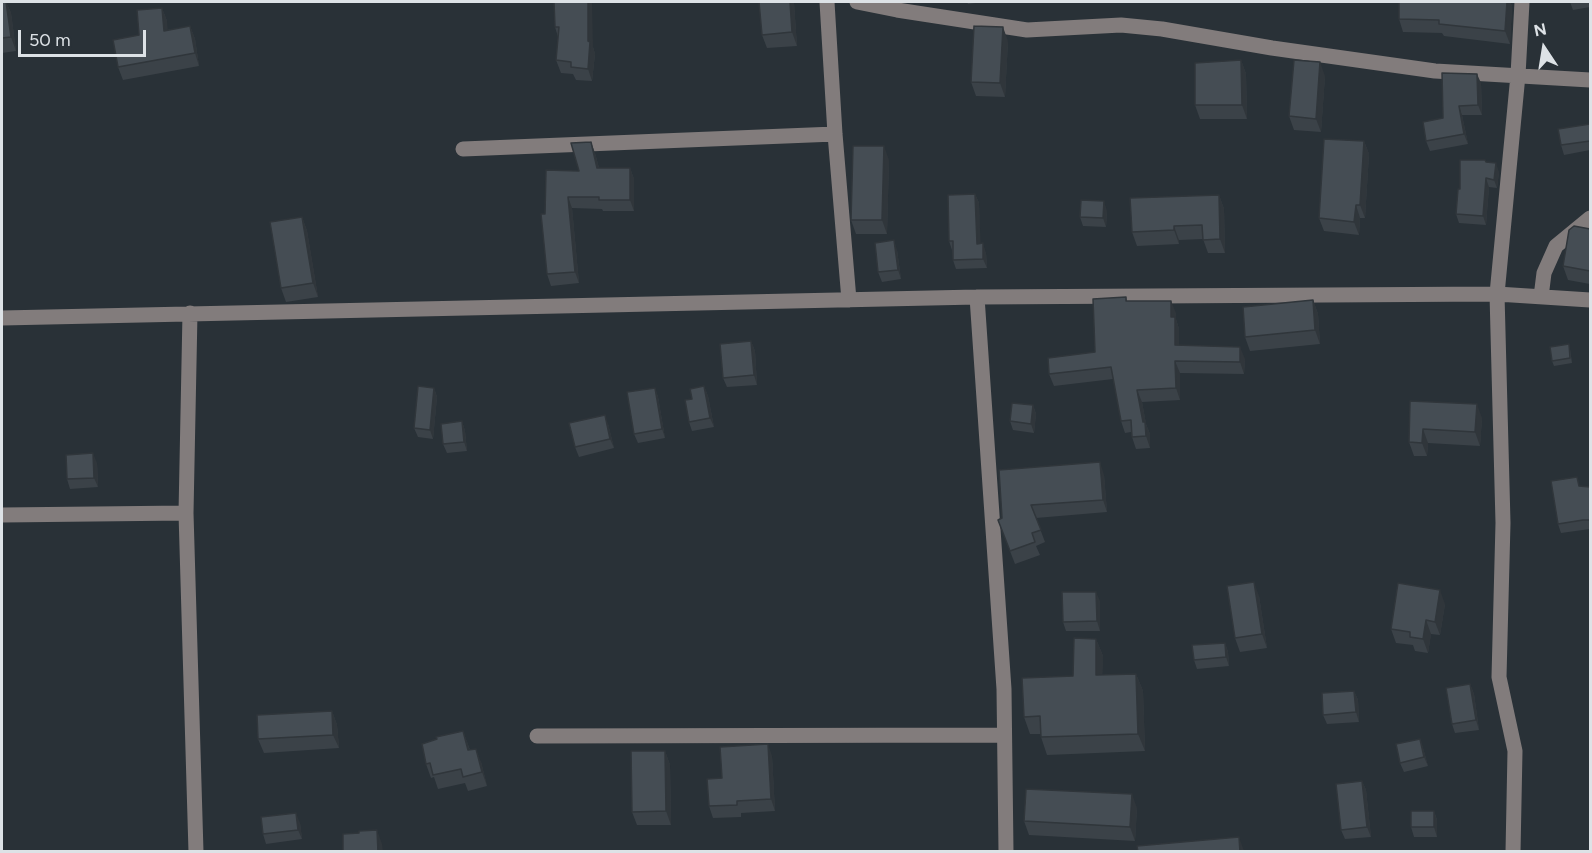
<!DOCTYPE html>
<html>
<head>
<meta charset="utf-8">
<style>
  body { margin:0 }
  #map { position:relative; width:1592px; height:853px; overflow:hidden; background:#293137; font-family:Figtree,sans-serif }
  canvas { display:block }
  .frame { position:absolute; inset:0; border:3px solid #dde2e6; pointer-events:none }
  .north { position:absolute; left:1514px; top:18px; width:60px; height:60px; -webkit-text-stroke:4px #293137; paint-order:stroke; rotate:348deg; font-size:16px; font-weight:700; line-height:24px; text-align:center; color:#dde2e6 }
  .north::after { content:''; display:block; margin:auto; width:21px; height:27px; background:#dde2e6; clip-path:polygon(50% 0,100% 100%,50% 72%,0 100%) }
  .scale { position:absolute; left:18px; top:30px; width:128px; height:27px; box-sizing:border-box; border:3px solid #dde2e6; border-top:0; padding-left:8px; font-size:18px; line-height:21px; white-space:nowrap; color:#dde2e6; -webkit-text-stroke:4px #293137; paint-order:stroke }
</style>
</head>
<body>
<div id="map">
<canvas width="1592" height="853"></canvas>
<div class="frame"></div>
<div class="north">N</div>
<div class="scale">50 m</div>
</div>
<script>
const ctx = document.querySelector('canvas').getContext('2d');
ctx.lineJoin = 'round';
const shape = rows => new Path2D(rows.map(r => 'M' + r).join(''));
function stroke(path, color, width, dash) { ctx.strokeStyle = color; ctx.lineWidth = width; ctx.lineCap = dash ? 'butt' : 'round'; ctx.setLineDash(dash || []); ctx.stroke(path); }
function fill(path, color) { ctx.fillStyle = color; ctx.fill(path, 'evenodd'); }
stroke(shape([
  [827,2,835,134,849,300],
  [857,2,897,10,1027,30,1121,25,1162,29,1272,48,1435,71,1590,80],
  [463,149,835,134],
  [977,297,1004,689,1006,852],
  [1541,297,1544,273,1556,246,1590,218],
  [190,313,186,513,196,852],
  [2,318,977,297,1497,294,1590,300],
  [2,515,186,513],
  [537,736,1004,735],
  [1513,852,1515,751,1499,677,1503,523,1497,294,1518,75,1522,2]
]), '#827c7c', 15);
fill(shape([
  [2,2,6,2,11,13,16,51,2,53],
  [554,2,593,47,595,54,592,81,576,80,573,74,561,73,556,60,558,37,555,27],
  [967,2,983,2,968,4],
  [1507,2,1510,2,1512,6,1510,44,1444,36,1442,33,1403,32,1399,19],
  [1562,2,1590,2,1590,7,1573,10,1570,2,1563,3],
  [794,3,797,46,767,48,762,35],
  [162,8,167,21,167,30,190,26,195,39,199,66,123,80,118,67,139,35],
  [1008,41,1005,97,976,96,971,82],
  [1241,60,1246,74,1247,119,1200,119,1195,105],
  [1325,76,1321,132,1294,130,1289,116],
  [1481,83,1482,115,1462,115,1468,144,1430,151,1426,141,1443,118],
  [1590,124,1590,150,1564,155,1561,145],
  [1364,141,1369,154,1365,218,1360,218,1359,235,1324,231,1319,218],
  [595,153,599,168,630,168,634,179,634,211,603,211,602,209,572,208,579,283,551,286,547,274,545,214,579,171],
  [889,160,887,234,856,234,851,220],
  [1486,162,1499,172,1497,188,1489,187,1486,225,1459,223,1456,214,1460,189],
  [975,194,979,203,980,244,986,253,987,268,956,269,953,260,952,250,949,241],
  [1219,195,1224,209,1225,253,1208,253,1203,239,1179,240,1179,244,1137,246,1132,232],
  [1107,211,1106,227,1083,226,1080,217],
  [302,217,307,231,318,297,286,302,281,288],
  [1590,229,1590,284,1568,280,1563,266],
  [897,250,901,279,882,282,878,272],
  [1126,297,1127,301,1176,313,1176,319,1179,329,1179,346,1245,359,1244,374,1180,373,1180,400,1142,402,1146,424,1150,434,1150,448,1136,449,1132,437,1131,432,1125,433,1121,421,1113,379,1054,386,1049,374,1095,352],
  [1313,300,1318,314,1320,344,1250,351,1245,337],
  [751,341,755,351,757,385,727,387,723,378],
  [1569,344,1570,349,1572,363,1554,366,1552,361],
  [704,386,708,396,714,427,692,431,689,422,692,399],
  [434,388,437,397,433,439,418,437,414,428],
  [655,388,658,397,665,438,638,443,634,434],
  [1410,401,1482,418,1480,446,1428,443,1427,456,1414,456,1409,442],
  [1033,405,1036,414,1034,433,1013,430,1010,421],
  [462,421,465,431,467,451,447,453,443,444],
  [608,424,614,448,579,457,575,447],
  [97,463,98,487,70,489,67,479],
  [1104,475,1107,512,1036,518,1045,542,1036,546,1040,555,1015,564,998,520],
  [1581,486,1590,487,1590,529,1561,533,1558,524],
  [1259,596,1267,648,1240,652,1235,638],
  [1100,601,1100,631,1066,631,1063,622],
  [1445,604,1440,635,1431,634,1428,653,1415,651,1413,645,1396,643,1391,629],
  [1096,639,1103,656,1102,675,1136,674,1143,691,1145,751,1047,755,1041,737,1041,734,1030,734,1024,717,1073,676],
  [1225,643,1228,652,1229,666,1197,669,1194,660],
  [1470,684,1474,694,1479,730,1455,733,1452,724],
  [1354,691,1358,700,1359,722,1327,724,1323,715],
  [332,711,337,725,339,748,264,753,258,739],
  [463,731,470,750,481,762,487,786,468,791,465,783,438,789,434,777,431,778,426,764],
  [1420,739,1423,748,1428,766,1404,772,1400,763],
  [665,751,670,765,671,825,637,825,632,812],
  [772,756,775,811,741,813,741,817,713,818,709,806,722,778],
  [1362,781,1366,790,1371,837,1345,839,1341,830],
  [1137,808,1135,841,1029,835,1024,821],
  [1434,811,1437,820,1437,837,1414,837,1411,827],
  [300,823,302,839,266,844,263,834]
]), '#3b4248');
fill(shape([
  [6,2,11,13,16,51,11,37],
  [588,2,592,2,593,47,595,54,592,81,588,69],
  [790,2,793,2,794,3,797,46,792,32],
  [1507,2,1510,2,1512,6,1510,44,1505,31],
  [162,8,167,21,169,44,164,31],
  [190,26,195,39,199,66,195,53],
  [1003,27,1008,41,1005,97,1000,83],
  [1241,60,1246,74,1247,119,1242,105],
  [1320,62,1325,76,1321,132,1316,119],
  [1477,74,1481,83,1482,115,1478,105],
  [1459,106,1462,115,1468,144,1464,134],
  [1364,141,1369,154,1365,218,1360,205],
  [591,142,595,153,602,179,597,168],
  [884,146,889,160,887,234,882,220],
  [1496,163,1499,172,1497,188,1494,180],
  [630,168,634,179,634,211,630,200],
  [1486,178,1489,187,1486,225,1483,216],
  [975,194,979,203,981,253,977,244],
  [1219,195,1224,209,1225,253,1220,239],
  [568,197,572,208,579,283,575,272],
  [1104,201,1107,211,1106,227,1103,218],
  [1356,205,1360,218,1359,235,1354,222],
  [302,217,307,231,318,297,313,283],
  [1174,226,1179,240,1179,244,1174,230],
  [894,240,897,250,901,279,898,270],
  [983,243,986,253,987,268,983,259],
  [1313,300,1318,314,1320,344,1315,330],
  [1171,301,1176,313,1176,319,1179,329,1179,358,1175,345,1171,317],
  [751,341,755,351,757,385,754,375],
  [1240,347,1245,359,1244,374,1240,362],
  [1175,361,1180,373,1180,400,1176,388],
  [704,386,708,396,714,427,710,418],
  [434,388,437,397,433,439,430,430],
  [655,388,658,397,665,438,662,429],
  [1137,390,1142,402,1146,424,1150,434,1150,448,1146,436],
  [1477,404,1482,418,1480,446,1475,432],
  [1033,405,1036,414,1034,433,1031,424],
  [605,415,608,424,614,448,610,439],
  [462,421,465,431,467,451,464,442],
  [1423,429,1428,443,1427,456,1422,443],
  [93,453,97,463,98,487,94,478],
  [1100,462,1104,475,1107,512,1103,500],
  [1254,582,1259,596,1267,648,1262,634],
  [1440,590,1445,604,1440,635,1435,622],
  [1096,592,1100,601,1100,631,1097,621],
  [1426,620,1431,634,1428,653,1423,639],
  [1096,639,1103,656,1102,693,1096,675],
  [1225,643,1228,652,1229,666,1226,657],
  [1136,674,1143,691,1145,751,1138,734],
  [1470,684,1474,694,1479,730,1476,720],
  [1354,691,1358,700,1359,722,1356,712],
  [332,711,337,725,339,748,333,735],
  [463,731,468,745,473,764,468,750],
  [1420,739,1423,748,1428,766,1424,757],
  [768,744,772,756,775,811,771,799],
  [476,749,481,762,487,786,482,772],
  [665,751,670,765,671,825,666,811],
  [1362,781,1366,790,1371,837,1367,827],
  [1132,794,1137,808,1135,841,1130,827],
  [1434,811,1437,820,1437,837,1434,827],
  [296,813,300,823,302,839,298,830],
  [377,830,382,844,383,852,378,852],
  [1239,837,1244,851,1244,852,1240,852]
]), '#30363b');
const building = shape([
  [2,2,6,2,11,37,2,38,2,2],
  [554,2,588,2,588,41,590,42,588,69,571,67,571,62,556,60,559,27,555,27,554,2],
  [759,2,790,2,792,32,762,35,759,2],
  [1399,2,1507,2,1505,31,1439,24,1439,20,1399,19,1399,2],
  [162,8,164,31,190,26,195,53,118,67,113,40,139,35,137,10,162,8],
  [974,26,1003,27,1000,83,971,82,974,26],
  [1241,60,1242,105,1195,105,1195,63,1241,60],
  [1294,60,1320,62,1316,119,1289,116,1294,60],
  [1442,73,1477,74,1478,105,1459,106,1464,134,1426,141,1423,122,1443,118,1442,73],
  [1590,124,1590,141,1561,145,1558,129,1590,124],
  [1324,139,1364,141,1360,205,1356,205,1354,222,1319,218,1324,139],
  [591,142,597,168,630,168,630,200,599,200,599,197,568,197,575,272,547,274,541,214,545,214,546,170,579,171,571,143,591,142],
  [853,146,884,146,882,220,851,220,853,146],
  [1460,160,1485,160,1486,162,1496,163,1494,180,1486,178,1483,216,1456,214,1458,189,1460,189,1460,160],
  [975,194,977,244,983,243,983,259,953,260,953,241,949,241,948,195,975,194],
  [1219,195,1220,239,1203,240,1202,225,1174,226,1174,230,1132,232,1130,198,1219,195],
  [1081,200,1104,201,1103,218,1080,217,1081,200],
  [302,217,313,283,281,288,270,222,302,217],
  [1574,226,1590,229,1590,271,1563,266,1569,230,1574,226],
  [894,240,898,270,878,272,875,243,894,240],
  [1126,297,1126,301,1171,301,1171,317,1175,317,1175,345,1240,347,1240,362,1175,361,1176,388,1137,390,1143,422,1145,422,1146,436,1132,437,1131,420,1121,421,1111,367,1049,374,1048,358,1095,352,1093,299,1126,297],
  [1313,300,1315,330,1245,337,1243,307,1313,300],
  [751,341,754,375,723,378,720,344,751,341],
  [1569,344,1570,358,1552,361,1550,347,1569,344],
  [418,386,434,388,430,430,414,428,418,386],
  [704,386,710,418,689,422,685,400,692,399,690,389,704,386],
  [655,388,662,429,634,434,627,392,655,388],
  [1410,401,1477,404,1475,432,1423,429,1422,443,1409,442,1410,401],
  [1012,403,1033,405,1031,424,1010,421,1012,403],
  [605,415,610,439,575,447,569,423,605,415],
  [462,421,464,442,443,444,441,424,462,421],
  [93,453,94,478,67,479,66,455,93,453],
  [1100,462,1103,500,1031,505,1041,530,1032,533,1035,542,1010,551,998,520,1002,518,999,470,1100,462],
  [1577,477,1579,486,1590,487,1590,520,1583,520,1558,524,1551,481,1577,477],
  [1254,582,1262,634,1235,638,1227,586,1254,582],
  [1398,583,1440,590,1435,622,1426,620,1423,639,1410,637,1410,632,1391,629,1398,583],
  [1062,592,1096,592,1097,621,1063,622,1062,592],
  [1074,638,1096,639,1096,675,1136,674,1138,734,1041,737,1040,716,1024,717,1022,678,1073,676,1074,638],
  [1225,643,1226,657,1194,660,1192,645,1225,643],
  [1470,684,1476,720,1452,724,1446,688,1470,684],
  [1354,691,1356,712,1323,715,1322,693,1354,691],
  [332,711,333,735,258,739,257,715,332,711],
  [463,731,468,750,476,749,482,772,463,777,461,769,433,775,430,763,426,764,422,744,437,739,436,737,463,731],
  [1420,739,1424,757,1400,763,1396,744,1420,739],
  [768,744,771,799,737,801,737,805,709,806,707,779,722,778,720,747,768,744],
  [631,751,665,751,666,811,632,812,631,751],
  [1362,781,1367,827,1341,830,1336,784,1362,781],
  [1026,789,1132,794,1130,827,1024,821,1026,789],
  [1411,811,1434,811,1434,827,1411,827,1411,811],
  [296,813,298,830,263,834,261,817,296,813],
  [377,830,378,852,343,852,343,834,359,833,359,831,377,830],
  [1239,837,1240,852,1138,852,1137,846,1239,837]
]);
fill(building, '#454d54');
stroke(building, '#30363b', 1.5);
</script>
</body>
</html>
